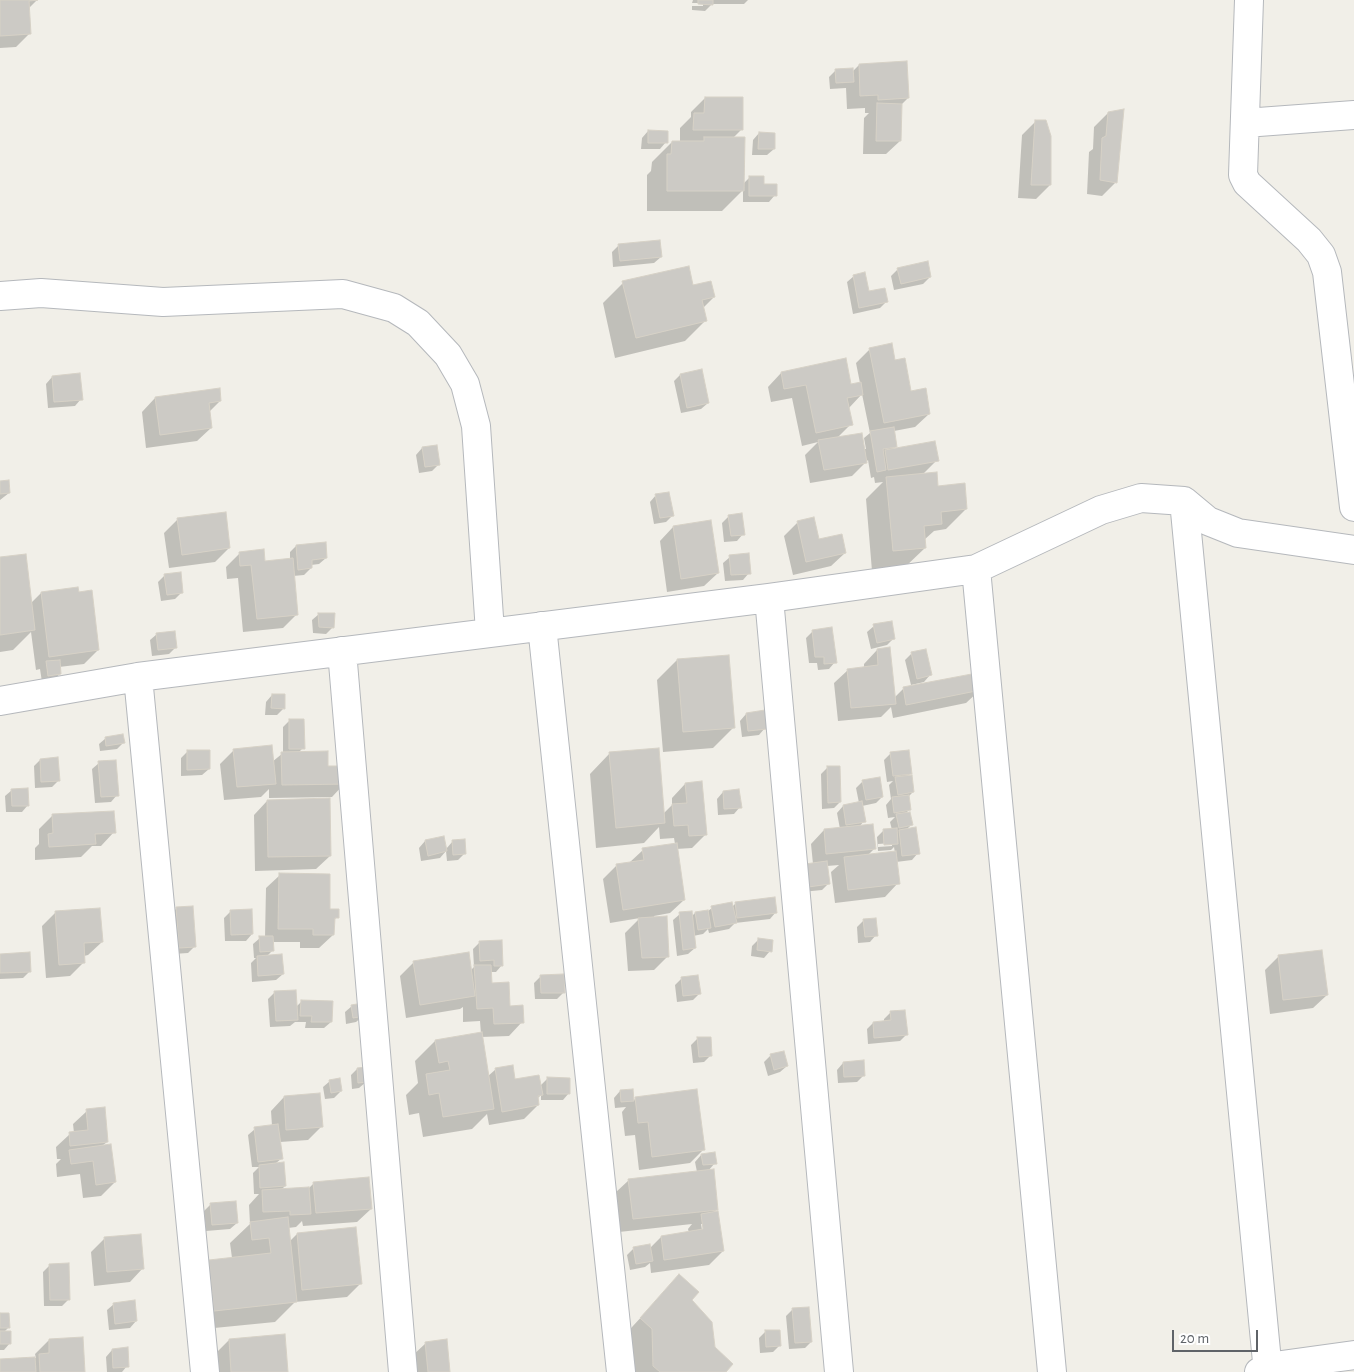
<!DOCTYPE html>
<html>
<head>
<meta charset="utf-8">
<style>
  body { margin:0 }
  #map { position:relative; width:1354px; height:1372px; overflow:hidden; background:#f1efe8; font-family:"Alegreya Sans",sans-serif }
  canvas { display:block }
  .scale { position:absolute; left:1172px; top:1330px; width:86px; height:22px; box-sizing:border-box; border:2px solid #5f6368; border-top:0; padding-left:6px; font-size:15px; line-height:18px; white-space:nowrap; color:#5f6368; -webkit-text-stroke:4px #fff; paint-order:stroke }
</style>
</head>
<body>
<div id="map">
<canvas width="1354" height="1372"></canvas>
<div class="scale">20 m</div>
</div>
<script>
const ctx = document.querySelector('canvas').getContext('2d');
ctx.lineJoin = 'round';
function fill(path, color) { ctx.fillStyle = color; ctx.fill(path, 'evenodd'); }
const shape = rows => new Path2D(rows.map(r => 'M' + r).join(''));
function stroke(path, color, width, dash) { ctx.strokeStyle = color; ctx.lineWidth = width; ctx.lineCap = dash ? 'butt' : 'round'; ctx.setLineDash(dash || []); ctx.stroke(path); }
fill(shape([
  [0,0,37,0,28,9,30,33,16,47,0,48],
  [693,0,748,0,744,4,712,4,705,11,692,10,692,6,703,6,703,3,692,3],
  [859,65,908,98,901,105,900,141,886,154,863,154,864,118,869,113,865,113,865,108,847,109,846,88,830,89,829,77,836,70,852,72],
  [705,98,741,130,733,138,743,184,750,177,775,195,769,202,743,202,743,190,722,211,647,211,647,175,651,171,652,162,672,142,680,142,680,128,691,117,691,112],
  [1108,113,1116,182,1102,196,1087,194,1089,152,1093,149,1094,127],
  [1036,121,1050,185,1036,199,1018,198,1022,135],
  [648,131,666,142,660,149,641,149,642,138],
  [759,133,774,149,767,155,752,155,753,140],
  [619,245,661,257,654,263,613,267,612,252],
  [898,269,930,277,923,284,894,290,891,276],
  [854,276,868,292,886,302,880,308,853,314,847,282],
  [623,283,692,286,714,297,703,308,705,321,685,341,615,358,603,303],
  [870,349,894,362,910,392,929,414,915,427,894,431,896,446,892,450,937,460,923,474,937,487,966,509,946,529,934,531,924,540,925,548,904,568,872,571,866,499,883,482,875,483,874,477,871,478,868,460,852,476,810,483,805,455,818,442,802,446,792,398,771,402,768,387,781,373,850,385,860,383,856,363],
  [862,394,870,433,864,438,866,449,864,449,837,438,851,424,848,409],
  [680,375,708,403,701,409,681,413,674,381],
  [52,377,81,399,75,406,48,408,46,384],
  [155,398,220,401,209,412,211,428,197,441,146,448,142,412],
  [422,448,438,465,432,471,419,473,416,455],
  [0,482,9,493,0,500],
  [656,495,673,515,666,522,654,524,650,502],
  [729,516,743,534,737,541,724,542,722,523],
  [178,519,229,548,215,562,169,568,164,533],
  [798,522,818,541,845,553,831,566,793,575,784,536],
  [673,527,718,573,704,586,667,592,660,541],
  [296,546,326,558,319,564,311,565,311,568,304,575,293,576,297,614,283,628,243,632,238,578,227,579,226,567,240,553,264,562,290,560,290,552],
  [730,557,749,573,743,580,725,581,723,563],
  [0,558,30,604,41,593,98,650,84,664,59,667,60,674,53,680,42,682,40,669,36,670,31,632,13,650,0,652],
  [165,575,182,592,175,599,161,601,158,582],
  [319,614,333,627,326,634,313,633,312,620],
  [874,626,894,638,887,645,871,649,867,632],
  [813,631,835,662,829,669,818,670,817,663,809,663,806,638],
  [157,634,176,647,169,654,152,656,150,640],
  [877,650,894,698,904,688,980,690,966,703,893,718,891,707,881,717,838,721,834,683,848,670,864,668,864,664],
  [912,653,930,675,924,682,911,685,905,660],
  [677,660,734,727,713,748,663,752,657,680],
  [272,695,283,709,277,715,265,715,266,702],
  [746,714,765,728,759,735,742,737,740,721],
  [290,720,303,748,299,752,327,767,345,783,332,797,269,798,269,789,261,797,224,800,220,764,234,750,272,762,283,753,283,727],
  [106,738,123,743,117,749,100,751,99,744],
  [188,751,209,769,202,775,181,776,181,758],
  [610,753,663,814,672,805,672,798,685,784,706,834,692,848,676,849,684,900,670,913,654,916,668,956,654,970,628,971,625,933,640,918,610,923,603,879,617,865,629,863,643,850,675,844,674,838,660,839,659,827,644,843,596,848,590,774],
  [891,753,910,773,907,777,913,792,908,797,910,809,905,814,912,824,906,830,918,853,912,860,896,862,898,883,885,897,835,903,831,872,839,865,827,866,829,883,822,890,802,892,813,864,811,844,824,830,840,829,837,813,843,806,859,803,856,788,863,781,882,797,876,803,862,806,864,821,859,827,874,849,867,856,895,853,894,847,891,850,878,851,877,837,884,830,892,830,890,822,895,817,888,818,886,805,891,799,889,785,893,781,887,782,884,760],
  [892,843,892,846,878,847,878,844],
  [40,760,59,780,52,787,35,788,34,766],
  [99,763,117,795,111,802,95,803,92,769],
  [827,768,840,802,834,808,822,809,821,774],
  [12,790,28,805,22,812,6,812,5,796],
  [723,792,740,807,734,814,718,815,717,799],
  [267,801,330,856,316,869,255,871,254,815],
  [53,815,114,832,101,846,92,846,81,857,35,860,35,848,39,844,39,829],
  [443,837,446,849,453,841,465,853,458,860,447,861,446,851,440,858,421,861,419,848,425,841],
  [280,875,337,917,333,921,333,935,319,948,300,948,300,942,272,942,272,951,267,956,283,974,276,980,252,982,251,963,256,958,254,958,253,944,260,938,265,937,266,888],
  [736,903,776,912,770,919,735,923,729,929,709,933,708,929,703,934,693,936,695,948,688,954,677,956,673,920,680,914,691,917,695,913,708,911,712,908,732,907],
  [177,908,195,946,188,953,173,954,170,915],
  [231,911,252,934,246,941,225,941,224,918],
  [56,912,102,942,88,955,84,956,84,962,70,976,46,978,42,926],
  [864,920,876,935,870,942,858,943,857,927],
  [758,940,770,951,764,958,751,956,752,946],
  [480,942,502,965,496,972,490,972,491,984,522,1022,509,1036,481,1037,487,1077,496,1069,514,1081,540,1086,547,1079,569,1093,563,1100,541,1100,541,1095,537,1099,538,1105,524,1119,489,1125,487,1114,472,1129,423,1137,419,1113,409,1115,406,1095,418,1083,415,1061,435,1041,481,1034,480,1021,463,1022,463,1007,460,1009,406,1018,400,976,414,962,470,971,474,967,473,949],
  [0,955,30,971,23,978,0,979],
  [1279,956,1327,995,1313,1008,1270,1014,1265,970],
  [541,976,564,992,557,999,535,999,534,983],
  [682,978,699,994,693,1000,677,1002,675,985],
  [275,992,296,1007,302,1001,331,1022,324,1028,305,1028,306,1022,295,1022,290,1026,270,1027,268,999],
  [352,1006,363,1016,356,1022,346,1024,345,1012],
  [891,1012,907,1034,900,1041,868,1044,867,1029,873,1023,884,1022,884,1019],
  [698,1038,711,1055,704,1062,693,1063,691,1045],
  [771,1055,787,1066,780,1072,768,1076,764,1062],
  [843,1063,864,1075,857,1082,838,1083,837,1070],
  [357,1069,366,1082,359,1088,352,1089,351,1075],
  [330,1081,341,1091,334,1098,325,1099,323,1087],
  [632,1090,633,1101,636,1098,703,1150,690,1163,639,1170,635,1135,625,1136,622,1112,626,1107,615,1108,614,1098,620,1091],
  [284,1097,321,1127,308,1140,280,1142,282,1158,275,1164,285,1186,281,1190,309,1188,314,1183,371,1209,357,1222,303,1226,302,1221,296,1227,288,1228,289,1242,297,1234,361,1283,347,1297,295,1302,275,1322,194,1330,189,1281,209,1261,232,1258,230,1243,250,1224,249,1205,259,1194,254,1194,253,1173,259,1167,252,1167,248,1135,255,1129,272,1126,271,1111],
  [87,1111,107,1142,102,1146,115,1182,101,1196,83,1198,80,1174,57,1177,56,1164,61,1159,57,1159,56,1147,70,1134,74,1133,73,1124],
  [701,1155,715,1163,708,1171,717,1209,713,1213,723,1251,709,1265,651,1273,650,1263,645,1267,630,1270,627,1255,634,1248,650,1248,661,1237,689,1233,688,1229,692,1224,619,1232,615,1193,629,1180,697,1172,695,1162],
  [701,1224,704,1224,703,1236],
  [211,1204,237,1223,230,1229,206,1231,204,1211],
  [104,1239,143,1268,130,1282,94,1286,91,1252],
  [50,1265,69,1299,62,1306,44,1306,43,1272],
  [679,1276,724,1372,633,1372,621,1339],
  [114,1304,136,1321,130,1328,109,1330,107,1310],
  [792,1310,811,1342,805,1348,789,1349,786,1316],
  [0,1314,9,1327,4,1332,10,1343,4,1350,0,1350],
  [765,1332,780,1345,773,1352,760,1353,759,1338],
  [49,1340,83,1372,0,1372,0,1360,36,1358,35,1354],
  [229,1340,287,1372,217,1372,215,1354],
  [426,1343,449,1372,413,1372,412,1356],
  [112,1350,127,1366,122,1372,107,1372,106,1357]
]), '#0003');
const building = shape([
  [0,0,38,0,29,1,31,34,0,36,0,0],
  [698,0,713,0,713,5,698,4,698,0],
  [907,61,909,98,878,100,878,95,860,96,859,64,907,61],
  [853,68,854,82,836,83,835,69,853,68],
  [705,97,743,97,743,130,693,130,694,113,704,113,705,97],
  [877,103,902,104,901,141,876,141,877,103],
  [1124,109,1117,183,1100,180,1102,138,1106,136,1108,112,1124,109],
  [1035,120,1046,120,1051,136,1051,185,1031,185,1035,120],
  [648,130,668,131,668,143,648,143,648,130],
  [759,132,775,133,775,149,758,149,759,132],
  [704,137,745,137,744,191,667,191,667,154,671,154,672,141,704,141,704,137],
  [749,176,764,176,764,184,777,184,777,196,749,196,749,176],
  [660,240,662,257,620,261,618,244,660,240],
  [928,261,931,277,901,284,897,268,928,261],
  [689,266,693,285,711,281,715,297,702,300,707,321,636,338,622,281,689,266],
  [865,272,869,291,885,288,888,302,859,308,853,275,865,272],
  [892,343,895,360,905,358,911,391,926,388,930,414,884,423,869,348,892,343],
  [846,358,851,384,861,382,863,395,847,398,853,425,816,433,806,385,784,389,781,372,846,358],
  [702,369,709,403,687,408,680,374,702,369],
  [80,373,83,400,54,402,52,376,80,373],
  [220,388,221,401,209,403,212,428,160,435,155,397,220,388],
  [894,427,897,447,883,449,886,470,877,472,870,431,894,427],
  [862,433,867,463,824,470,818,440,862,433],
  [935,441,939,461,888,470,885,450,935,441],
  [437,445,440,465,425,467,422,447,437,445],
  [937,472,938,486,965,483,967,509,941,512,942,524,924,526,926,548,893,551,886,477,937,472],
  [9,480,10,493,0,494,0,481,9,480],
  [669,492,674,516,660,518,655,494,669,492],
  [226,512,230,548,182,555,177,518,226,512],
  [742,513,745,535,731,536,728,515,742,513],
  [814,517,819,539,842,534,846,553,806,562,797,521,814,517],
  [711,520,719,573,681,579,673,526,711,520],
  [326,542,327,558,312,560,312,568,298,570,296,545,326,542],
  [264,549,265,561,293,558,298,615,257,619,251,565,240,566,239,552,264,549],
  [749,553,751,574,731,575,729,555,749,553],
  [26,554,35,630,0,635,0,557,26,554],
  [181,572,183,593,167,595,164,574,181,572],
  [78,587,79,592,92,590,99,650,49,657,41,592,78,587],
  [318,613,335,613,334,628,319,627,318,613],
  [892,621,895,639,877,643,873,624,892,621],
  [832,627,837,663,824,664,824,657,815,657,812,630,832,627],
  [175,631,177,648,158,650,156,633,175,631],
  [890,647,896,704,851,708,847,669,878,665,877,649,890,647],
  [926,649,932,675,917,679,911,652,926,649],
  [729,655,735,728,683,732,677,659,729,655],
  [60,660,61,674,48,676,46,661,60,660],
  [977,673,981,690,906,705,903,687,977,673],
  [272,694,285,694,285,709,271,708,272,694],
  [765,710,767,729,748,731,746,713,765,710],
  [289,719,304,719,305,749,289,749,289,719],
  [123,734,125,743,106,746,105,737,123,734],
  [272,745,276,784,237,787,233,749,272,745],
  [659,748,665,823,616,828,609,752,659,748],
  [187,750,210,750,210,769,187,770,187,750],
  [909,750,912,774,893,776,890,752,909,750],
  [328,751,328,766,346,766,346,784,282,785,281,752,328,751],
  [58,757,60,781,41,782,40,759,58,757],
  [116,760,119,796,101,797,98,761,116,760],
  [827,766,840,766,841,802,828,803,827,766],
  [912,775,914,792,898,795,895,777,912,775],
  [880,777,883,797,866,800,862,780,880,777],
  [702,781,707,835,689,836,688,825,674,826,672,804,687,803,685,783,702,781],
  [28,788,29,806,12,806,11,789,28,788],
  [739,789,742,808,724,809,723,791,739,789],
  [909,795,911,810,894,813,892,797,909,795],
  [330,798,331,856,268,857,267,800,330,798],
  [862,801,866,822,846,825,843,805,862,801],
  [114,811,116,833,95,834,96,844,49,847,48,834,53,833,52,814,114,811],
  [910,812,913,825,899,828,896,814,910,812],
  [873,824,876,849,826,854,824,829,873,824],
  [916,827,920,854,902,856,899,830,916,827],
  [897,828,898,844,884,845,883,829,897,828],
  [444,836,447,851,428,856,425,840,444,836],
  [465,839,466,854,453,855,452,840,465,839],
  [677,843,685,900,623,910,616,864,644,860,642,848,677,843],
  [896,851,900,884,848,890,844,857,896,851],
  [827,861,830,884,808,887,805,864,827,861],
  [279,873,330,874,330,909,339,909,339,918,335,918,334,935,313,935,313,929,278,929,279,873],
  [775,897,777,913,737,918,735,902,775,897],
  [732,902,737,923,715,927,711,906,732,902],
  [193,906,196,947,179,948,176,907,193,906],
  [100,908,103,942,84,943,85,963,59,965,55,911,100,908],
  [252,909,253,934,231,935,230,910,252,909],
  [708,910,711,928,698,930,695,912,708,910],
  [692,911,696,948,683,950,679,912,692,911],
  [667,916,669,957,642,958,638,918,667,916],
  [876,918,878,936,865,937,863,919,876,918],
  [259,936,273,936,274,951,260,952,259,936],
  [758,938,773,940,772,952,757,950,758,938],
  [502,940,503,966,494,966,494,960,480,961,479,941,502,940],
  [1322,950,1328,995,1283,1000,1278,955,1322,950],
  [30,952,31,972,0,973,0,954,30,952],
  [469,952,475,996,420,1005,413,961,469,952],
  [282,954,284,974,258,976,257,956,282,954],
  [474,965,491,965,492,983,509,982,510,1006,523,1005,524,1023,494,1024,493,1008,477,1009,474,965],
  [564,974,565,993,541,993,540,975,564,974],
  [698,975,701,994,683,996,681,977,698,975],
  [296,990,298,1020,276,1021,274,991,296,990],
  [301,1000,333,1001,332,1022,311,1022,312,1016,300,1016,301,1000],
  [363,1003,364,1016,353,1018,351,1005,363,1003],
  [905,1010,908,1035,874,1038,873,1022,891,1020,890,1011,905,1010],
  [482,1032,494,1109,443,1117,439,1093,429,1095,426,1074,450,1070,448,1061,439,1063,435,1040,482,1032],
  [697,1037,711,1037,712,1056,699,1057,697,1037],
  [784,1051,788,1066,774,1070,770,1054,784,1051],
  [864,1060,865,1076,844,1077,843,1062,864,1060],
  [513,1065,515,1079,539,1075,543,1095,538,1096,539,1105,502,1112,495,1068,513,1065],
  [366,1067,367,1082,358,1083,357,1068,366,1067],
  [547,1077,570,1078,570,1094,547,1094,547,1077],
  [340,1078,342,1091,331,1093,329,1080,340,1078],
  [633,1089,634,1101,621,1102,620,1090,633,1089],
  [697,1089,705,1150,652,1157,648,1122,638,1123,635,1097,697,1089],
  [320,1093,323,1127,286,1130,284,1096,320,1093],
  [105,1107,108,1142,70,1146,69,1132,88,1130,86,1109,105,1107],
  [278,1124,283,1159,258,1162,254,1127,278,1124],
  [111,1144,116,1182,96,1185,93,1161,71,1164,69,1150,111,1144],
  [715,1152,717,1164,703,1165,701,1154,715,1152],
  [284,1162,286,1186,260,1188,259,1165,284,1162],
  [714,1169,718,1210,633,1219,628,1179,714,1169],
  [369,1177,372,1209,316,1213,313,1182,369,1177],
  [309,1187,311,1214,290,1215,290,1211,263,1212,262,1190,309,1187],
  [236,1201,238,1223,212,1225,210,1203,236,1201],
  [718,1211,724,1251,664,1260,661,1236,703,1229,701,1214,718,1211],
  [288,1217,297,1302,214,1311,209,1260,271,1253,269,1238,252,1240,250,1222,288,1217],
  [356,1227,362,1284,302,1290,297,1233,356,1227],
  [141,1234,144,1269,107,1272,104,1237,141,1234],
  [650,1244,653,1261,636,1264,633,1247,650,1244],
  [69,1263,70,1300,50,1300,49,1264,69,1263],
  [679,1274,699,1292,692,1300,712,1322,715,1347,733,1364,726,1372,660,1372,653,1366,652,1329,640,1318,679,1274],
  [135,1300,137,1321,115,1324,113,1303,135,1300],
  [809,1307,812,1342,795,1343,792,1308,809,1307],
  [0,1313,9,1313,10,1328,0,1328,0,1313],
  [765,1330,780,1330,781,1346,766,1347,765,1330],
  [0,1331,11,1331,11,1344,0,1344,0,1331],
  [285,1334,288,1372,231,1372,229,1339,285,1334],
  [83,1337,85,1372,40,1372,39,1354,49,1353,49,1339,83,1337],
  [447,1339,450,1372,428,1372,425,1342,447,1339],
  [128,1347,129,1367,113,1368,112,1349,128,1347],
  [35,1357,36,1372,0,1372,0,1359,35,1357]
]);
fill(building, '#cccac5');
stroke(building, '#d6d1c6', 1);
const street = shape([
  [1249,0,1243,175,1247,183,1309,240,1321,255,1327,272,1354,507],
  [1245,123,1354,115],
  [0,296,41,293,163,302,343,294,394,308,418,323,448,355,465,384,476,426,490,632],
  [1184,501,1268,1372],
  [976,569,1052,1372],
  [769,598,839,1372],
  [542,626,621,1372],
  [342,651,403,1372],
  [0,701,138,677],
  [205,1372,138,677,769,598,976,569,1101,510,1141,498,1184,501,1208,521,1238,533,1354,550],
  [1259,1372,1267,1367,1354,1355]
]);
stroke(street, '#b5b8bc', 30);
stroke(street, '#fff', 28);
</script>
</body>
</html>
